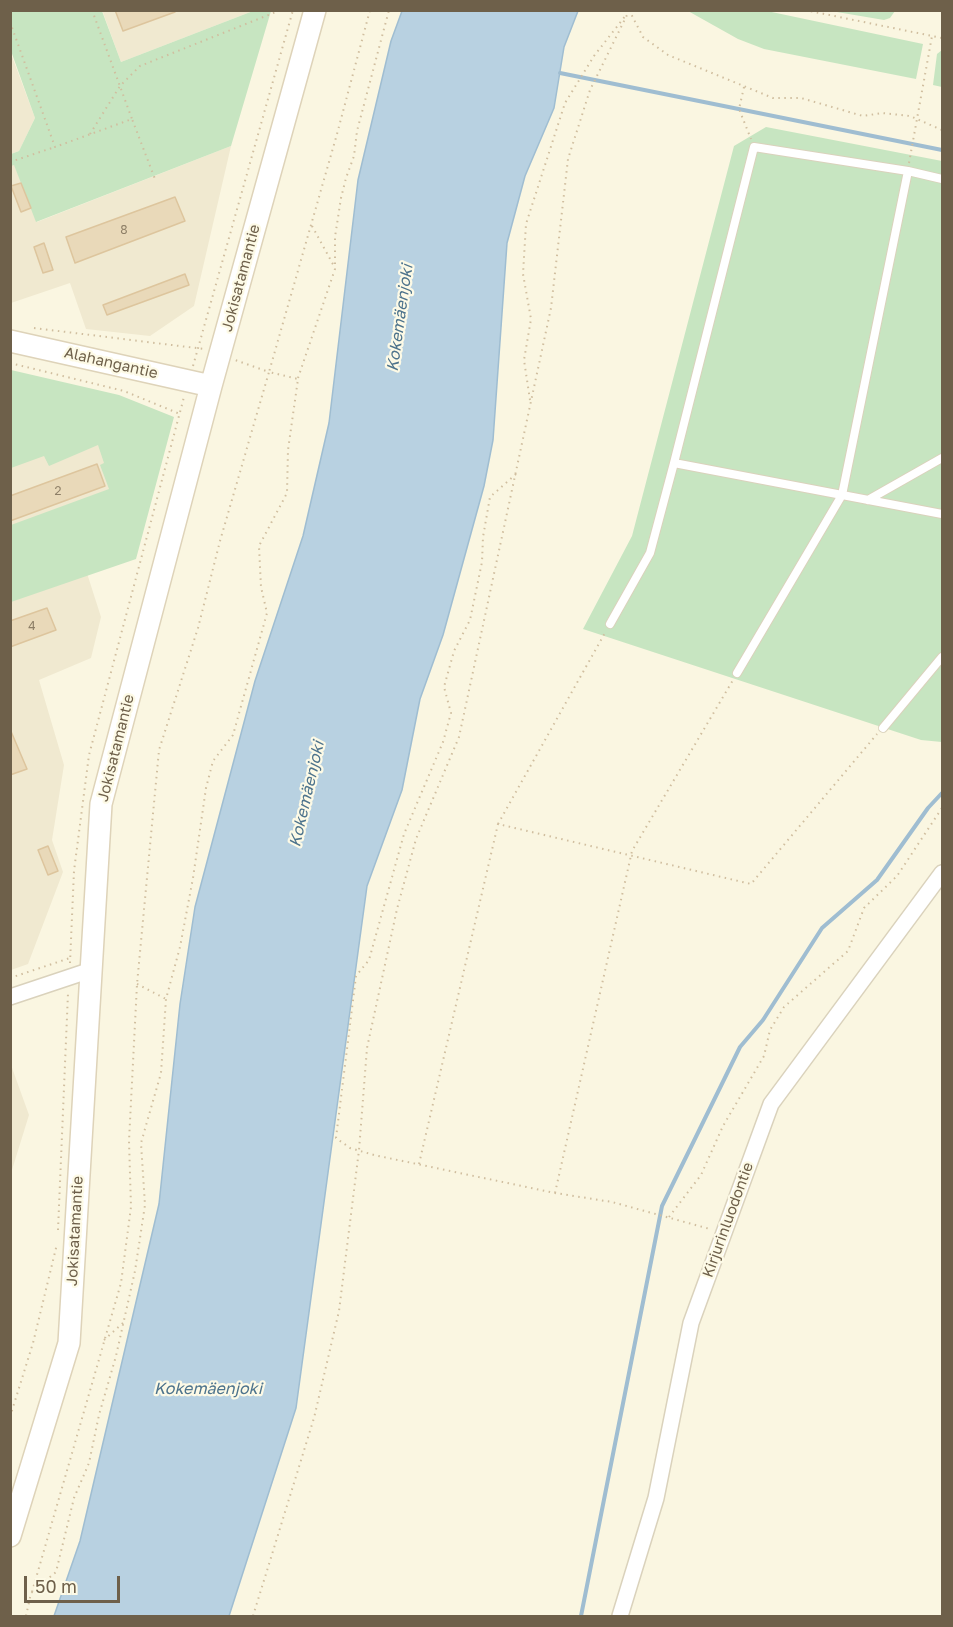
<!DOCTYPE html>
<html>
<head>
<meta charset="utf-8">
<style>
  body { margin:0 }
  #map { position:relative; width:953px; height:1627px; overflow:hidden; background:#faf6e1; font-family:"Golos Text",sans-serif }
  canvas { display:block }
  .frame { position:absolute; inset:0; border:12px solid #6e604a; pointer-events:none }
  .scale { position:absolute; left:24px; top:1576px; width:96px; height:27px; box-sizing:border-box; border:3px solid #6e604a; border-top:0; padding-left:8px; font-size:18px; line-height:21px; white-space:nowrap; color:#6e604a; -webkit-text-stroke:4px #fdfae6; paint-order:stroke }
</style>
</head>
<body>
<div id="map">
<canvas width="953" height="1627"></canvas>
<div class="frame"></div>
<div class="scale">50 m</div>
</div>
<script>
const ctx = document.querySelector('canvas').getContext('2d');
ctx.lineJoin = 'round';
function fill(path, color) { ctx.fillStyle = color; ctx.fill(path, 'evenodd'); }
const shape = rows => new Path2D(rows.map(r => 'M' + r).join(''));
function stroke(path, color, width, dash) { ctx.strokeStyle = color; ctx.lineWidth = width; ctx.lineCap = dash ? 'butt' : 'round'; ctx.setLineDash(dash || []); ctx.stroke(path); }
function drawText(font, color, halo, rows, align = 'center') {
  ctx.font = font + ' "Golos Text",sans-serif'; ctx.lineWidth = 4.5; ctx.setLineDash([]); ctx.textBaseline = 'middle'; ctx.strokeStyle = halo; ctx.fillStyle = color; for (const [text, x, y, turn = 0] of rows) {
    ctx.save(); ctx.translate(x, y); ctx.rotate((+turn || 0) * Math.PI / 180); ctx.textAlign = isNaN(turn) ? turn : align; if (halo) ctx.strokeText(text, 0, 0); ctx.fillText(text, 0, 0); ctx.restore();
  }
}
fill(shape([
  [102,10,253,11,121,62],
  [10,51,35,118,19,151,11,154],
  [231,146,194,306,150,336,86,329,70,283,11,303,11,166,14,164,37,222],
  [11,398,146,468,76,539,101,617,91,658,39,680,64,765,52,840,63,872,28,964,11,970],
  [11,1065,29,1115,11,1173]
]), '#f0e9d0');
fill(shape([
  [11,11,102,11,121,62,253,11,271,11,231,146,36,222,14,165,11,166,11,154,19,151,35,118,11,51],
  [688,11,767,11,923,44,916,79,764,49,738,39],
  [831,11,895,11,890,18,884,20],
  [942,50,942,49,942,87,933,85,937,54],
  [766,127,942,161,942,742,921,740,583,629,632,536,734,146],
  [11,370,119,395,174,417,136,559,11,602,11,525,109,489,100,465,104,463,98,445,49,466,44,456,11,468]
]), '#c7e5c1');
const water = shape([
  [402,11,578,11,564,47,554,108,525,176,507,243,493,440,484,486,443,635,420,699,402,790,367,886,296,1408,229,1616,54,1616,80,1541,159,1204,180,1004,195,907,255,681,303,536,329,423,358,180,391,41,402,11]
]);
fill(water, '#b8d1e1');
stroke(water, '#9fbdd1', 1.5);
stroke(shape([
  [560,73,942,150],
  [581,1616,662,1206,740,1047,763,1020,822,928,877,880,928,808,942,793]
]), '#9fbdd1', 4);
const building = shape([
  [115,10,175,10,175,12,123,31,115,10],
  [21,183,31,208,21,212,11,186,21,183],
  [175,197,185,221,75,263,66,237,175,197],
  [44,243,53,270,43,273,34,247,44,243],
  [185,274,189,285,107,315,103,305,185,274],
  [97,464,105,486,10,521,10,496,97,464],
  [47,608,56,630,10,647,10,621,47,608],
  [10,729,27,769,10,775,10,729],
  [48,846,58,871,48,875,38,850,48,846]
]);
fill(building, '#e9d9b9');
stroke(building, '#ddc59d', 1.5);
const lane = shape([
  [942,179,908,171,754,147,674,463,942,514],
  [868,500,942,458],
  [610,624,650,553,674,463],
  [737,673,842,495,908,171],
  [883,728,942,657]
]);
const street = shape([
  [10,997,91,970],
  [620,1616,656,1498,691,1323,771,1104,942,873]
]);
const secondary = shape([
  [10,341,211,386],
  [10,1536,69,1343,101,804,211,386,315,10]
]);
stroke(lane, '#dad2bc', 10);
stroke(street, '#dad2bc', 18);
stroke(secondary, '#ded3b9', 24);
stroke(shape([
  [92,10,132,119],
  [629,10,643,37,668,55,773,98,801,98,863,116,882,113,910,116,942,130],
  [805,10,942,38],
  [10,22,55,147,132,119,155,179],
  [744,87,739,109,751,139],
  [90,134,120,86,140,66,281,10],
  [10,162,55,147],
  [909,163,932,36],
  [312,226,335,268],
  [34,328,204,349],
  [10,363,124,391,180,414],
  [193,366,293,10],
  [298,378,335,269,335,237,341,198,346,178,354,156,357,131,389,10],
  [530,400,524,360,531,319,523,274,526,224,565,103,594,56,626,15],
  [516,474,490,497,483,537,482,562,470,620,454,651,444,687,451,713,443,742,404,834,369,960,356,976,336,1138,350,1148,374,1155,555,1193,612,1202,710,1229],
  [498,824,606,631],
  [70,963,74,871,89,755,184,397],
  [10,978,70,958],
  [137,984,166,999],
  [419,1164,498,824,751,884,877,734],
  [555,1193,632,851,733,680],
  [669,1217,701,1175,723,1126,764,1056,770,1030,784,1007,848,951,864,908,897,876,942,808],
  [58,1230,68,993],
  [104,1340,124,1322],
  [10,1417,33,1343,57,1244],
  [32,1592,121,1283,131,1207,129,1141,137,984,159,750,198,628,220,541,269,372,235,360],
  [26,1616,31,1593,56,1572,74,1498,89,1463,99,1415,116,1356,135,1271,145,1205,141,1143,161,1073,166,999,180,947,193,878,206,788,213,761,233,735,267,613,261,587,259,546,287,493,288,450,298,379,269,372,337,134,370,10],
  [253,1616,314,1418,339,1311,359,1150,367,1048,397,909,416,839,459,737,551,308,568,159,590,90,629,11]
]), '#d0be9f', 2, [1.5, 4.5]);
stroke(lane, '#fff', 8);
stroke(street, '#fff', 15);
stroke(secondary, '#fff', 21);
drawText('12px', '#8d7e66', null, [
  ["8",124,230],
  ["2",58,491],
  ["4",32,626]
]);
drawText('15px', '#6e604a', '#fdfae6', [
  ["Jokisatamantie",241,278,-75],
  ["Alahangantie",111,363,13],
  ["Jokisatamantie",116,748,-76],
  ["Kirjurinluodontie",728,1220,-70],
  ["Jokisatamantie",75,1231,-87]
]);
drawText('italic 16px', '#4d738c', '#fdfae6', [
  ["Kokemäenjoki",400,318,-82],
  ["Kokemäenjoki",307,794,-77],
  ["Kokemäenjoki",208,1389]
]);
</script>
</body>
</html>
